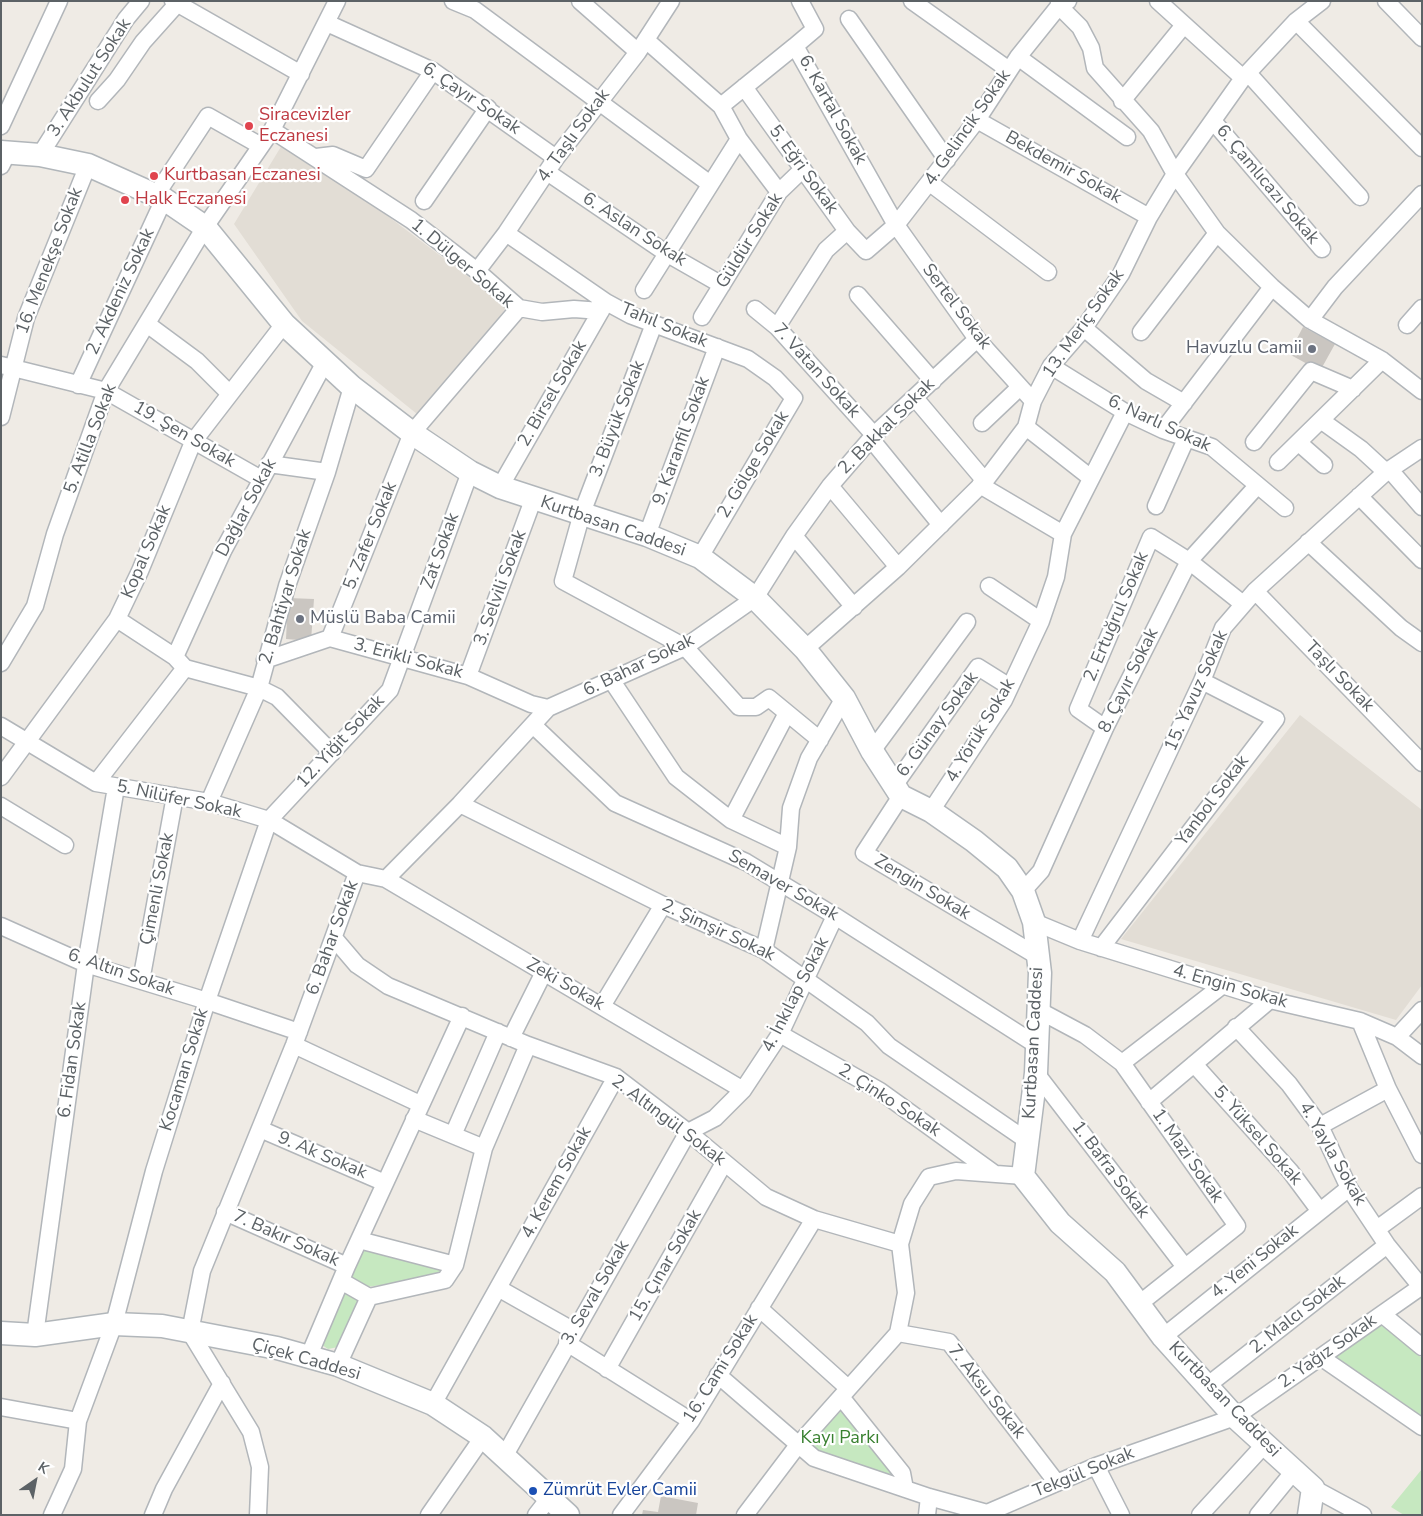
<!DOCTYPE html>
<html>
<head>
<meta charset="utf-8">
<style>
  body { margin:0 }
  #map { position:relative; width:1423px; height:1516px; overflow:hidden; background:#efebe5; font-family:"Nunito Sans",sans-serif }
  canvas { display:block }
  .frame { position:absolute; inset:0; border:2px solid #5c6266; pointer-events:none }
  .north { position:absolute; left:10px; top:1456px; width:50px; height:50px; -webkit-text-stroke:4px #fff; paint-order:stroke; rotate:33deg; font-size:14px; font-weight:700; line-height:20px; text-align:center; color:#5c6266 }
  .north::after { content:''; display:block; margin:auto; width:18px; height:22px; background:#5c6266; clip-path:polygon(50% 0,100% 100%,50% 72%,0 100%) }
</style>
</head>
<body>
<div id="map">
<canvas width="1423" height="1516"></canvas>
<div class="frame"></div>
<div class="north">K</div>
</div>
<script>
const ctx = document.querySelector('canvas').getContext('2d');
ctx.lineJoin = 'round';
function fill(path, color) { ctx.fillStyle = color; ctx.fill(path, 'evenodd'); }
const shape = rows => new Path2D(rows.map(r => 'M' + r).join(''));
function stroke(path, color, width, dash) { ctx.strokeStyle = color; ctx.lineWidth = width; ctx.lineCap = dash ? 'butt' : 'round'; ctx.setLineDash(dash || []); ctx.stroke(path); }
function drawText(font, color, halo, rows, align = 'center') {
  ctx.font = font + ' "Nunito Sans",sans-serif'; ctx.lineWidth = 4.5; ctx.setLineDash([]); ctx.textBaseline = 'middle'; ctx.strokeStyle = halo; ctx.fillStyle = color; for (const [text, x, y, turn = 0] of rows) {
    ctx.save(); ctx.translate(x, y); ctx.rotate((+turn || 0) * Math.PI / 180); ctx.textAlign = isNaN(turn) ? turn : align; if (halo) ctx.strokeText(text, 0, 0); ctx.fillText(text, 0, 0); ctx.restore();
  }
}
fill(shape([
  [282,145,381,211,507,306,490,331,417,414,302,321,234,224],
  [1300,715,1422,810,1422,985,1396,1020,1121,939]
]), '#e2ddd5');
fill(shape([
  [363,1244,444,1268,436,1277,367,1287,338,1347,328,1349,322,1345],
  [1381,1325,1422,1358,1422,1418,1335,1356],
  [842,1410,896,1477,815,1452,813,1440],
  [1422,1469,1422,1515,1404,1515,1391,1507]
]), '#c6e8c0');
fill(shape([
  [1303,327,1335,344,1320,371,1289,354],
  [288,598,314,599,311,641,286,639],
  [661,1496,698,1503,696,1515,642,1515,643,1510,658,1512]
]), '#cac6c1');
const minor = shape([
  [173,1,301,74],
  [453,1,475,10,710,184],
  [580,1,638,52],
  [800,1,815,29,795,46,896,225,977,339,1033,401],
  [912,1,1009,70],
  [1059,1,1059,6,1080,27,1091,48,1095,68,1151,131,1175,174,1217,233,1272,287,1310,320,1382,360,1422,391],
  [1158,1,1243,78],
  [1386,1,1422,38],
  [849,19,947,160],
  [1296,21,1422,148],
  [327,23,433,71,556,158],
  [646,40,721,106,739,139,779,192],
  [1018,57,1127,137],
  [1248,73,1360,197],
  [744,87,847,231,866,251,896,225,977,120,1018,57,1059,6,1068,1],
  [98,101,117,80,143,42,177,4],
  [1122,101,1184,25],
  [721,106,795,46],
  [977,120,1149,217],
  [1213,121,1322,249],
  [1,126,59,1],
  [272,130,411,220,477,271,519,308,412,433,330,638],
  [40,155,126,19,141,1],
  [316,157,333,155,366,169,433,71],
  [1,166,8,152],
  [547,172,666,253,722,285],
  [930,183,1048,272],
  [156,195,208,116,261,146],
  [424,201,488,108],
  [506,233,606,302,630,315,748,359,775,378,794,398,700,557],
  [477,271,506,233,556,158,638,52,671,1],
  [644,290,739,139],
  [858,295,933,381],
  [519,308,542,312,574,309,601,311],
  [755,309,777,327,874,435],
  [702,317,779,192,803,169],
  [1310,320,1335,287,1422,194],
  [147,324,197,361,229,393],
  [654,324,582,513,563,581,685,647,739,707,756,707,769,698,820,740],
  [1407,325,1422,308],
  [777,327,826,250,847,231],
  [1084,328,1146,381,1184,403],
  [1141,332,1217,233],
  [1,365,106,391,261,479],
  [1051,366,1125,412,1163,430,1212,447,1285,508],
  [78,385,164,199],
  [915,398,985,481],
  [1,417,26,318,88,165],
  [1322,421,1361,449,1386,472],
  [982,423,1020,387],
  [1026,427,1091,478],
  [1163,430,1272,287],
  [871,439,941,525],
  [1254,442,1311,371,1353,389],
  [1299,443,1324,465],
  [1278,462,1382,360],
  [269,464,327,472],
  [1390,470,1422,507],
  [980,485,1063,534],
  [830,486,898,567],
  [500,487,606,302],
  [1359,496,1422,560],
  [1156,506,1186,439],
  [647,535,717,347],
  [794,536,854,607],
  [1308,542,1401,628,1422,643],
  [989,586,1041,621],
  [1255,591,1422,763],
  [117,619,175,657,185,668,259,688,277,697,332,753],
  [805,649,898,567,985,481,1026,427,1033,401,1051,366,1084,328,1121,274,1149,217,1175,174,1243,78,1296,21,1322,1],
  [175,657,223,551,325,362],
  [265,660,330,638,468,676,531,704,548,708],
  [1,663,35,606,55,534,106,391,205,227,272,130,337,1],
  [468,676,533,500],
  [612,681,676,777,731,820,788,847],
  [533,725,615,803,746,862,835,916,1038,1046],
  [1,726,96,783,209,802,269,820,357,873,386,879,460,804,548,708,685,647,755,598,794,536,830,486,874,435,977,339],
  [1105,728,1078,709,1151,537,1189,561,1243,604],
  [872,751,967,622],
  [1,777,117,619,140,571,193,442,284,324],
  [96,783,185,668],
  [894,786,978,667,1010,687],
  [901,796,864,853,1039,957],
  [209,802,259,688,287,586,327,472,352,387],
  [460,804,663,905,764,950,867,1023,889,1046,1029,1142],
  [1,806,65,845],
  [931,811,1004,700,1041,621,1056,577,1063,534,1125,412],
  [731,820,787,713],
  [386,879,743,1090],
  [1023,891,1041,871,1105,728,1189,561,1257,486],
  [1034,922,1080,941,1270,1000,1360,1021,1397,1037,1422,1056],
  [1,926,86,964,207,1001,299,1032],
  [334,938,357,965,388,986,528,1045,616,1077,688,1132,766,1197,814,1219,900,1244],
  [1080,941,1202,681,1223,628,1255,591,1386,472,1422,448],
  [1101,948,1276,719,1202,681],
  [764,950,788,847,791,808,809,758,844,698],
  [141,981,175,796],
  [602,1006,663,905],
  [1040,1011,1085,1035,1122,1063,1237,1226,1139,1304],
  [1360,1021,1388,1089,1422,1155],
  [1236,1027,1289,1084,1320,1126,1349,1188,1387,1245,1422,1288],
  [780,1034,880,1091,995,1174],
  [1397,1037,1422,1010],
  [511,1038,544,972],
  [294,1045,420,1104],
  [1122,1063,1223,985],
  [1194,1064,1290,1171,1319,1210],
  [1036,1073,1185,1267],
  [1149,1102,1270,1000],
  [414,1119,484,1148],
  [1320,1126,1388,1089],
  [260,1129,385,1183],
  [453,1135,498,1032],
  [225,1212,347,1266],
  [1377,1229,1422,1196],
  [359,1240,455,1265],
  [341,1281,369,1297],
  [498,1288,574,1331],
  [759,1308,848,1388],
  [1382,1314,1422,1347],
  [898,1333,949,1342,1057,1483],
  [35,1335,86,964,116,787],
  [1163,1337,1349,1188],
  [567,1343,691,1421],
  [308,1358,347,1266,462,1016],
  [1322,1358,1422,1427],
  [338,1365,369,1297,445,1280,455,1265,484,1148,528,1045],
  [607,1369,724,1163],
  [718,1375,814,1458,929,1497,987,1513,1096,1466,1235,1417,1422,1286],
  [1208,1385,1387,1245],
  [841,1397,902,1473,905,1489],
  [433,1404,616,1077],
  [1,1407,78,1421],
  [505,1455,688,1132,715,1118,743,1090,780,1034,835,916],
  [1096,1466,1121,1515],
  [1313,1488,1363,1515],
  [52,1515,73,1469,78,1421,114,1324,154,1171,207,1001,269,820,390,690,470,472],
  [153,1515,164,1489,222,1383],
  [258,1515,260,1467,251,1432,190,1332,202,1271,294,1045,357,873],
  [429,1515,483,1437],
  [536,1515,550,1497],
  [621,1515,691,1421,814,1219],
  [745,1515,798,1445,898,1333,906,1293,900,1244,912,1204,929,1177,956,1171,1023,1176],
  [927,1515,929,1497],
  [1200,1515,1265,1444],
  [1258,1515,1294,1471]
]);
const secondary = shape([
  [1,152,40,155,88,165,164,199,205,227,284,324,352,387,412,433,470,472,500,487,647,535,700,557,755,598,805,649,844,698,872,751,901,796,931,811,974,841,1007,868,1023,891,1034,922,1040,973,1036,1073,1023,1176,1060,1223,1115,1272,1163,1337,1235,1417,1313,1488,1309,1515],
  [1,1333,35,1335,114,1324,162,1326,277,1348,338,1365,433,1404,483,1437,568,1515]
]);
stroke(minor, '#b2b6ba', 19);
stroke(secondary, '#b1b6ba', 25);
stroke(minor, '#fff', 16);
stroke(secondary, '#fff', 22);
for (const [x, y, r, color] of [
  [249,126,5,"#e0444e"],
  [154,176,5,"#e0444e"],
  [125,200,5,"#e0444e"],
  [1312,349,5,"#6b7280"],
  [300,619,5,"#6b7280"],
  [533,1491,5,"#1a4fb4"]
]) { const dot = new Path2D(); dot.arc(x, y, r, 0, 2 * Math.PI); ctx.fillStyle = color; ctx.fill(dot); stroke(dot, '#fff', 2); }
drawText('18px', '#5c6266', '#fff', [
  ["3. Akbulut Sokak",90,78,-57],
  ["6. Çayır Sokak",471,99,34],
  ["6. Kartal Sokak",832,110,61],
  ["4. Gelincik Sokak",968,128,-55],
  ["4. Taşlı Sokak",574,136,-54],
  ["Bekdemir Sokak",1063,168,29],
  ["5. Eğri Sokak",803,170,54],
  ["6. Çamlıcazı Sokak",1267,185,50],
  ["6. Aslan Sokak",634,230,33],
  ["Güldür Sokak",750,241,-58],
  ["16. Menekşe Sokak",50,261,-69],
  ["1. Dülger Sokak",462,264,40],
  ["2. Akdeniz Sokak",121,292,-65],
  ["Sertel Sokak",956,307,53],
  ["13. Meriç Sokak",1084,324,-55],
  ["Tahıl Sokak",664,326,22],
  ["7. Vatan Sokak",816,371,48],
  ["2. Birsel Sokak",553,394,-60],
  ["3. Büyük Sokak",618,419,-69],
  ["6. Narlı Sokak",1159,424,25],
  ["2. Bakkal Sokak",887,427,-45],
  ["19. Şen Sokak",184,435,30],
  ["5. Atilla Sokak",91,439,-69],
  ["9. Karanfil Sokak",682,441,-70],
  ["2. Gölge Sokak",754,465,-59],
  ["Dağlar Sokak",247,508,-62],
  ["Kurtbasan Caddesi",613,527,19],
  ["5. Zafer Sokak",371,536,-68],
  ["Zat Sokak",441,551,-70],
  ["Kopal Sokak",147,552,-67],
  ["3. Selvili Sokak",501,588,-70],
  ["2. Bahtiyar Sokak",286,597,-73],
  ["2. Ertuğrul Sokak",1117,617,-67],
  ["3. Erikli Sokak",408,659,15],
  ["6. Bahar Sokak",639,666,-26],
  ["Taşlı Sokak",1339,677,46],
  ["8. Çayır Sokak",1129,681,-64],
  ["15. Yavuz Sokak",1197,691,-66],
  ["6. Günay Sokak",938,725,-54],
  ["4. Yörük Sokak",981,731,-59],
  ["12. Yiğit Sokak",341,742,-47],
  ["5. Nilüfer Sokak",179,800,12],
  ["Yanbol Sokak",1213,801,-53],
  ["Semaver Sokak",783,886,30],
  ["Zengin Sokak",922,888,31],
  ["Çimenli Sokak",158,889,-79],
  ["2. Şimşir Sokak",718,931,25],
  ["6. Bahar Sokak",333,938,-70],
  ["6. Altın Sokak",121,973,19],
  ["Zeki Sokak",565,985,30],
  ["4. Engin Sokak",1230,987,16],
  ["4. İnkılap Sokak",796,995,-63],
  ["Kurtbasan Caddesi",1034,1043,-87],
  ["6. Fidan Sokak",73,1060,-82],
  ["Kocaman Sokak",185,1070,-73],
  ["2. Çinko Sokak",889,1101,33],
  ["2. Altıngül Sokak",668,1121,37],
  ["5. Yüksel Sokak",1257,1136,49],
  ["4. Yayla Sokak",1332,1154,60],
  ["9. Ak Sokak",322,1156,23],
  ["1. Mazi Sokak",1187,1156,55],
  ["1. Bafra Sokak",1110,1170,53],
  ["4. Kerem Sokak",557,1183,-61],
  ["7. Bakır Sokak",286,1239,24],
  ["4. Yeni Sokak",1255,1262,-39],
  ["15. Çınar Sokak",666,1266,-60],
  ["3. Seval Sokak",596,1293,-60],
  ["2. Malcı Sokak",1298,1315,-38],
  ["2. Yağız Sokak",1328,1352,-35],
  ["Çiçek Caddesi",306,1360,16],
  ["16. Cami Sokak",721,1369,-58],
  ["7. Aksu Sokak",986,1392,52],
  ["Kurtbasan Caddesi",1224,1400,46],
  ["Tekgül Sokak",1084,1473,-22]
]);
drawText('18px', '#be3a42', '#fff', [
  ["Siracevizler",259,116],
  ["Eczanesi",259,137],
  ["Kurtbasan Eczanesi",164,176],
  ["Halk Eczanesi",135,200]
], 'left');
drawText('18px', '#5b616d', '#fff', [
  ["Havuzlu Camii",1302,349],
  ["Müslü Baba Camii",310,619,"left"]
], 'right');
drawText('18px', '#398130', '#fff', [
  ["Kayı Parkı",840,1439]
]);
drawText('18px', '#164399', '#fff', [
  ["Zümrüt Evler Camii",543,1491]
], 'left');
</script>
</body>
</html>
